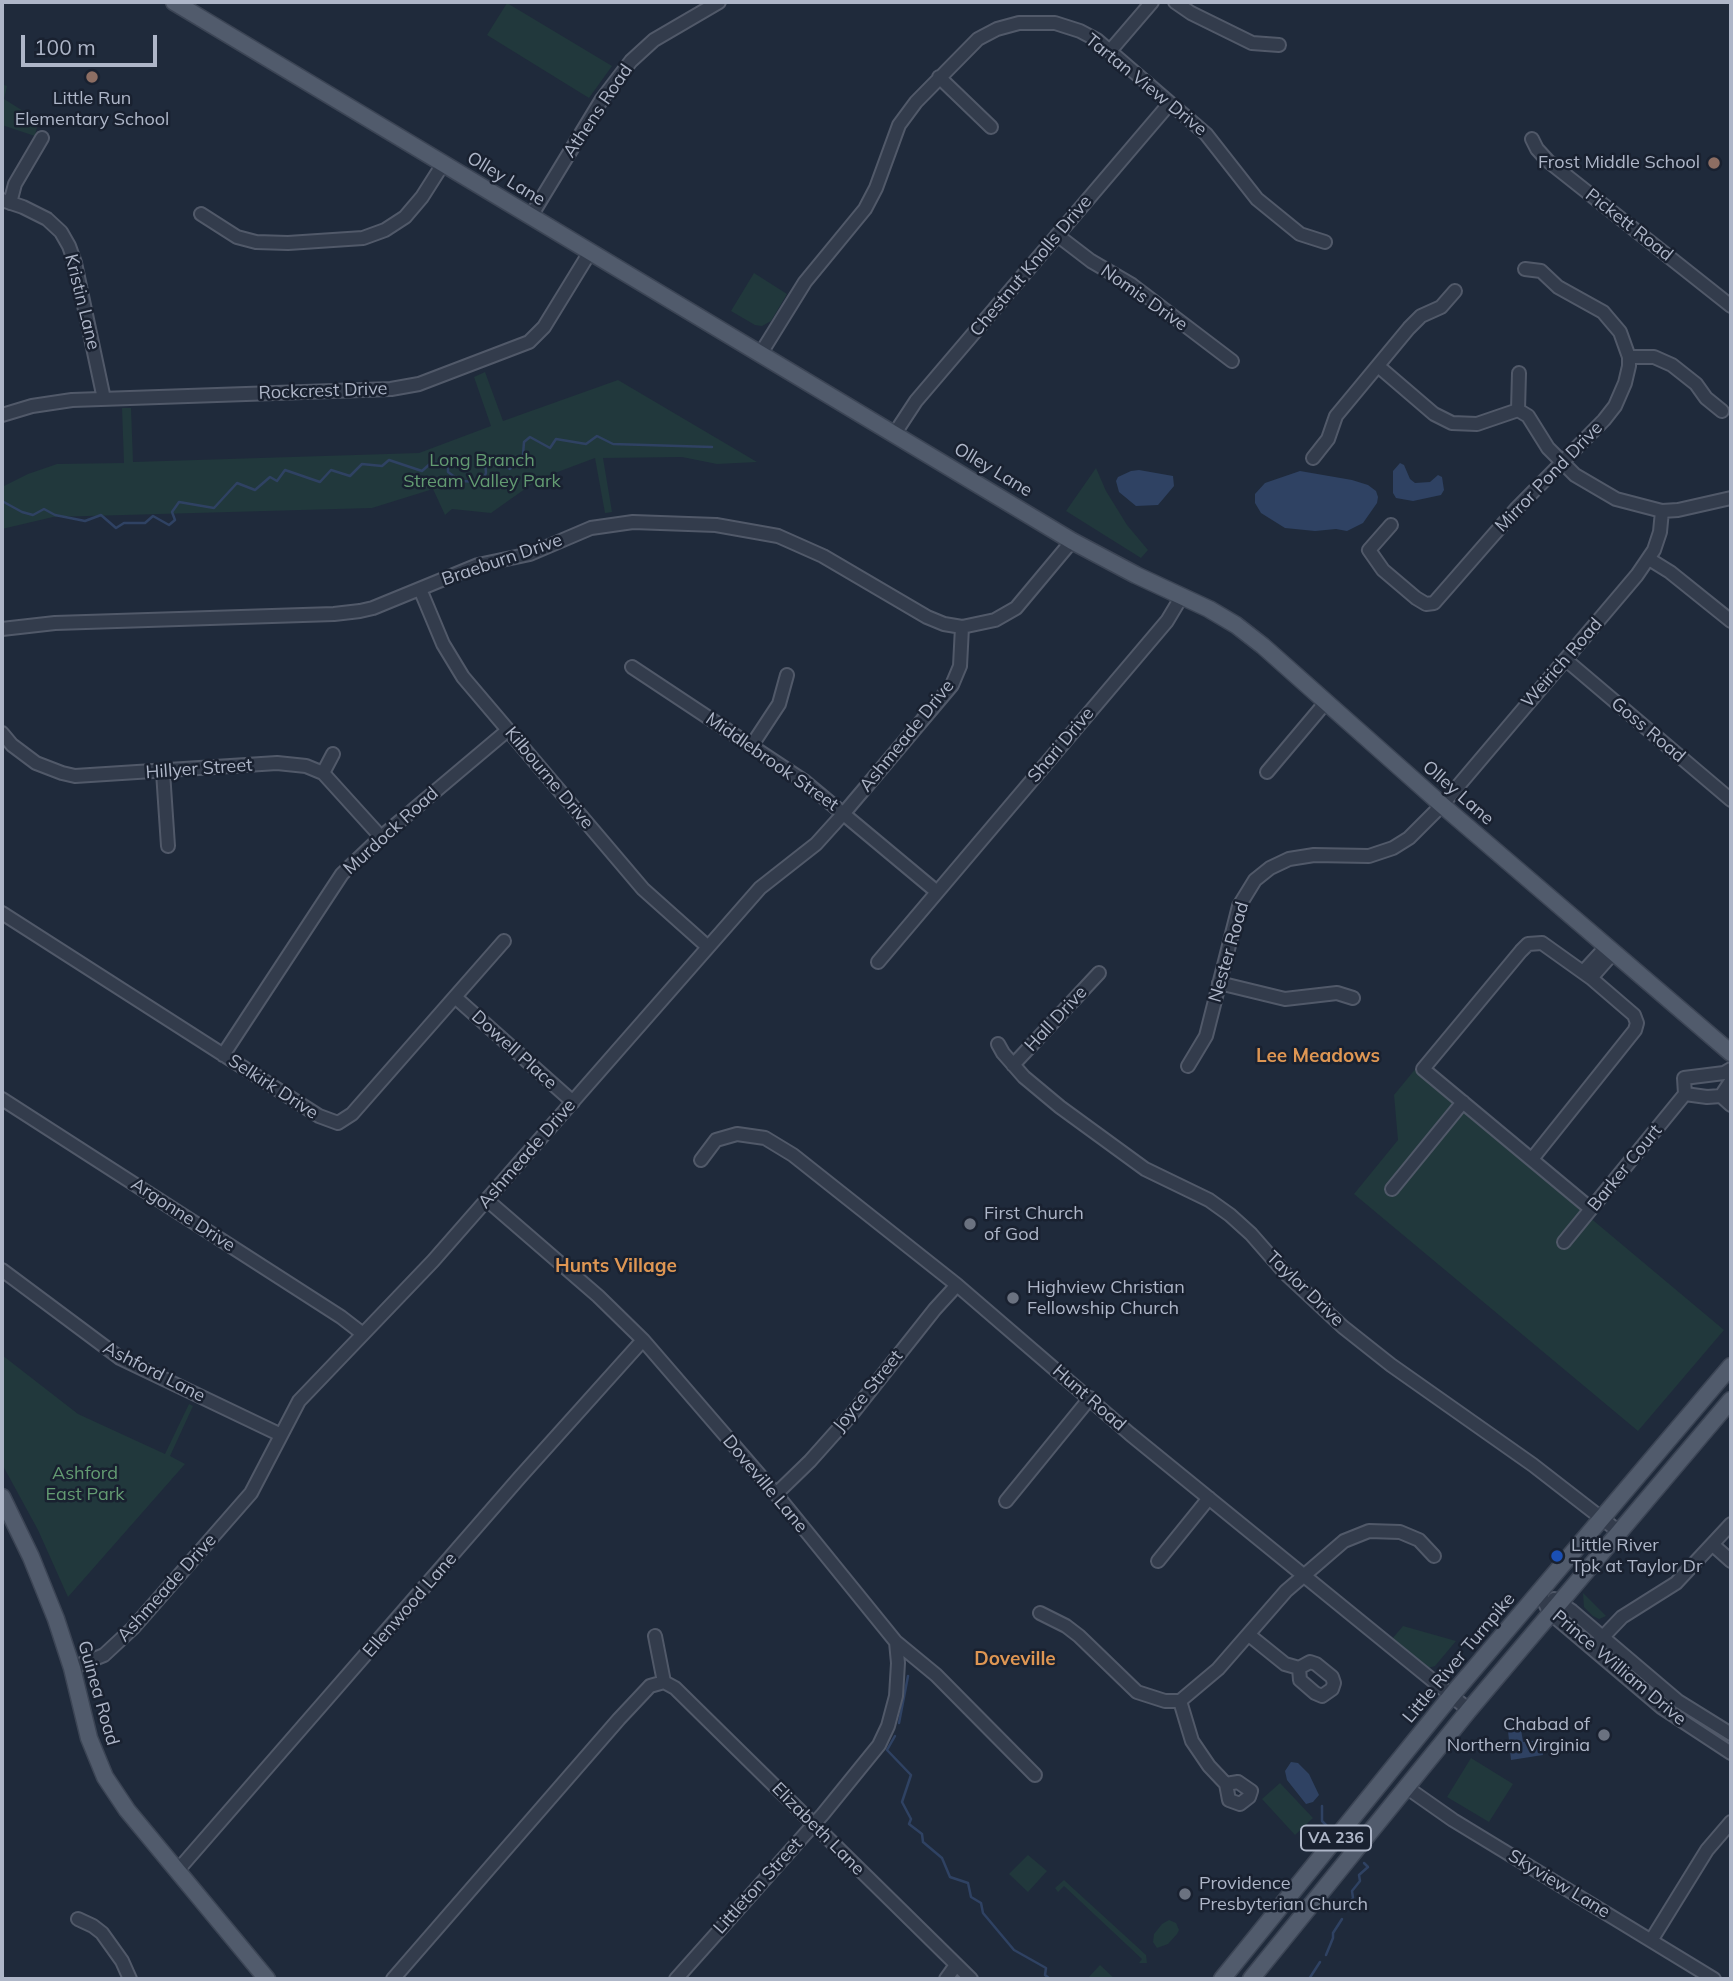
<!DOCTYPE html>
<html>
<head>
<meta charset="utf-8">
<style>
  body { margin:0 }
  #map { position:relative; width:1733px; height:1981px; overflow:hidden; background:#1f2a3b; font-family:Mulish,sans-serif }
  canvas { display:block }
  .frame { position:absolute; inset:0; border:4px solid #aeb6c8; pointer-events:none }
  .scale { position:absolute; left:21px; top:35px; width:136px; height:32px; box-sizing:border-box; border:4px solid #aeb6c8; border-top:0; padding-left:9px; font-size:21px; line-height:24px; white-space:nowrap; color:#aeb6c8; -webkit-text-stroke:5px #192130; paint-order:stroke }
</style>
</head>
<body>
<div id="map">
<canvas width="1733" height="1981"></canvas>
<div class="frame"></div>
<div class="scale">100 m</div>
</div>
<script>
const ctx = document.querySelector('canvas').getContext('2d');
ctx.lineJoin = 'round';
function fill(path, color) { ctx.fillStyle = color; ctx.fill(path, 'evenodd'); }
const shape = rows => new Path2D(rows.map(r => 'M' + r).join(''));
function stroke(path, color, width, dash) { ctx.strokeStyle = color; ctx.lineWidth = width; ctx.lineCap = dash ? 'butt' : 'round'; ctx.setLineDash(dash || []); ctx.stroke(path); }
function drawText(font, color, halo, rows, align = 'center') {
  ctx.font = font + ' Mulish,sans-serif'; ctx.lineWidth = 5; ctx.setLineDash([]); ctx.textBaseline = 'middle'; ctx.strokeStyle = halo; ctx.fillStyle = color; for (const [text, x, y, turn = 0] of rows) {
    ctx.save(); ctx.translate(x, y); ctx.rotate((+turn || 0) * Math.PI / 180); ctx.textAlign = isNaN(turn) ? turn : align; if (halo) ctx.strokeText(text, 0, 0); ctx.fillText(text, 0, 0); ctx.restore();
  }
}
fill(shape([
  [507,3,612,66,589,98,487,35],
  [2,84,7,86,4,99,28,114,37,127,35,136,2,125],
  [754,273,787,294,771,321,762,326,755,325,731,311],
  [485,372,503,421,618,380,757,462,717,464,682,457,603,458,612,512,605,513,595,458,539,479,491,513,452,509,445,515,433,489,372,508,53,517,2,529,2,487,28,474,57,464,124,463,122,408,131,408,133,462,419,453,491,426,474,377],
  [1096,468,1106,491,1127,525,1148,550,1141,558,1066,511],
  [1417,1067,1554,1179,1551,1185,1724,1330,1638,1431,1354,1194,1398,1140,1394,1095],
  [2,1355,78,1414,165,1454,189,1404,193,1406,170,1456,185,1464,68,1597,38,1530,2,1464],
  [1583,1593,1606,1616,1599,1619,1593,1616,1584,1607],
  [1403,1626,1456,1641,1435,1666,1428,1668,1392,1639],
  [1471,1758,1513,1784,1489,1822,1447,1797],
  [1280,1783,1313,1818,1295,1835,1262,1799],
  [1028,1855,1047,1871,1028,1892,1009,1874],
  [1064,1880,1146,1955,1147,1963,1139,1963,1142,1959,1064,1886,1058,1892,1055,1888],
  [1169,1920,1176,1923,1179,1930,1177,1934,1168,1944,1157,1948,1153,1942,1154,1934,1162,1924],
  [1100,1965,1115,1979,1087,1979]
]), '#21383c');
fill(shape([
  [1400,463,1404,465,1410,479,1415,483,1430,482,1438,475,1442,477,1444,490,1441,495,1413,501,1396,498,1393,493,1393,471],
  [1139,470,1173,476,1174,486,1158,505,1136,506,1119,492,1116,481,1118,477,1131,471],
  [1300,471,1352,480,1368,485,1376,491,1378,497,1377,503,1363,523,1347,531,1336,529,1315,531,1285,528,1261,513,1255,503,1255,494,1265,483],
  [1521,1729,1523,1742,1541,1740,1543,1755,1511,1760,1508,1731],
  [1291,1762,1298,1763,1309,1774,1319,1795,1313,1802,1306,1804,1287,1780,1285,1771]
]), '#2f4263');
stroke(shape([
  [2,501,22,512,33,515,44,509,55,515,85,521,101,515,116,528,124,523,145,523,153,516,169,525,175,520,172,512,179,502,214,508,237,483,255,490,270,477,277,481,285,470,320,482,331,470,350,476,362,464,382,466,389,460,422,471,431,463,448,463,448,472,460,481,482,482,486,473,485,462,496,460,510,469,523,455,524,442,530,437,550,448,556,439,586,444,597,436,613,444,712,447],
  [899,1723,908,1676],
  [895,1736,887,1750,911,1775,902,1802,911,1819,909,1824,922,1834,923,1842,942,1858,950,1877,968,1883,971,1897,981,1903,983,1913,1014,1950,1046,1968,1045,1975,1050,1979],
  [1322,1806,1322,1821,1327,1826],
  [1347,1909,1353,1898,1352,1891,1360,1881,1359,1875,1368,1867,1364,1863],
  [1326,1955,1333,1938,1333,1933,1342,1919],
  [1309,1979,1320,1962]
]), '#2f4263', 2.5);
const minor = shape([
  [1175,2,1191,13,1252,43,1279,45],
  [1110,51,1152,2],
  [939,77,991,127],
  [1532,139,1537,149,1548,161,1731,306],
  [2,200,23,207,47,219,61,232,69,246,75,263,104,399],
  [10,203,15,184,42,138],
  [201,214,237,237,256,242,288,243,363,238,385,230,405,217,422,197,443,164],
  [531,216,602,99,631,61,654,40,719,2],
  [1057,235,1091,261,1132,285,1232,361],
  [761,353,805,282,865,209,876,188,899,125,916,102,978,39,997,29,1019,23,1055,23,1080,31,1097,40,1206,134,1257,199,1300,234,1325,242],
  [1629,357,1654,357,1672,365,1696,384,1706,398,1722,411],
  [1378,366,1434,414,1452,423,1477,424,1518,410],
  [1518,410,1528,416,1548,448,1575,475,1616,499,1662,511,1678,510,1731,498],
  [1518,410,1519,373],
  [2,415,32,406,72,400,391,389,419,384,529,342,544,327,590,252],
  [895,433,916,401,1170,103],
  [1313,458,1328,439,1336,416,1409,328,1421,316,1441,307,1455,291],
  [1391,525,1369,550,1383,570,1416,598,1426,604,1434,603,1517,508,1604,420,1615,406,1625,383,1629,366,1629,357,1620,332,1603,312,1558,287,1541,271,1525,269],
  [1649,559,1670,572,1731,621],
  [420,589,443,644,463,677,643,889,708,947],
  [2,629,55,623,334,614,360,611,373,608,478,565,530,554,591,528,633,522,716,525,778,536,823,556,927,617,944,624,962,627,995,620,1016,608,1072,541],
  [1566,660,1731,800],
  [632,667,804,781,937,892],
  [2,733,12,745,36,763,62,773,75,776,277,763,306,766,323,773,381,837],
  [752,745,779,704,787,675],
  [163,772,168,846],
  [1267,772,1326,702],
  [323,773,333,754],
  [2,913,319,1116,338,1123,352,1114,504,941],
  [878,962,1167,621,1182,596],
  [1583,972,1607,946],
  [1591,978,1614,952],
  [1219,983,1285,999,1337,993,1353,998],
  [455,997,573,1102],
  [998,1044,1003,1053,1024,1077,1060,1107,1145,1169,1209,1200,1230,1215,1251,1234,1286,1274,1343,1327,1391,1365,1533,1465,1618,1531],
  [223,1055,342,874,381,837,508,730],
  [1013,1065,1099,973],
  [1188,1066,1206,1036,1239,906,1255,880,1270,868,1289,859,1314,855,1369,856,1393,848,1409,838,1442,805,1637,575,1654,550,1660,532,1662,511],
  [1685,1094,1707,1097,1721,1096,1731,1105],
  [1721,1096,1731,1081],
  [2,1099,341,1317,363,1334],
  [1532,1159,1635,1030,1637,1023,1634,1015,1591,978,1542,943,1528,944,1521,951,1423,1069,1591,1209],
  [701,1160,716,1140,737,1134,765,1138,793,1155,957,1285,1130,1434,1469,1710],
  [1392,1189,1463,1102],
  [487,1200,598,1296,643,1340,776,1494,896,1642,936,1675,1035,1775],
  [1564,1242,1685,1094,1684,1078,1724,1073,1731,1069],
  [2,1270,120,1358,281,1435],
  [776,1494,810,1461,851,1415,935,1309,957,1285],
  [1006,1501,1090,1398],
  [1713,1545,1731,1561],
  [1158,1561,1209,1498],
  [1539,1592,1550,1613,1661,1707,1731,1753],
  [1554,1599,1572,1611,1678,1701,1731,1734],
  [1040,1613,1066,1626,1079,1636,1137,1692,1165,1701,1180,1701,1218,1669,1286,1591,1344,1541,1369,1531,1400,1532,1419,1540,1434,1556],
  [1249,1635,1285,1664,1299,1668,1300,1680,1315,1693,1322,1696,1332,1689,1334,1683,1332,1677,1316,1664,1310,1662,1299,1668],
  [655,1636,664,1682],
  [1599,1641,1622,1617,1676,1583,1731,1524],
  [72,1668,104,1655,133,1628,251,1493,299,1401,433,1261,760,888,816,844,844,813,952,685,960,666,962,627],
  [1180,1701,1192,1741,1209,1766,1226,1784,1229,1800,1240,1804,1249,1797,1251,1791,1238,1782,1226,1784],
  [1406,1787,1453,1820,1714,1979],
  [178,1870,520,1477,643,1340],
  [78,1919,93,1926,102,1933,122,1961,130,1979],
  [1652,1939,1707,1850,1731,1822],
  [393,1979,619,1719,650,1686,664,1682,675,1688,971,1979],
  [676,1979,823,1814,879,1745,888,1726,896,1696,898,1663,896,1642],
  [946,1979,956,1965]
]);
const major = shape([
  [174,2,1072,541,1136,575,1209,609,1236,625,1263,646,1442,805,1731,1053],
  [2,1497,31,1557,56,1619,72,1668,89,1738,105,1777,127,1810,267,1979],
  [1222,1979,1451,1696,1731,1366],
  [1251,1979,1469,1710,1731,1400]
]);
stroke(minor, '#515969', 16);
stroke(major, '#3c4555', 19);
stroke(minor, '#333c4c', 12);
stroke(major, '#515b6c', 16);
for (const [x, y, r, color] of [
  [92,77,7,"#8d6e63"],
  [1714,163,7,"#8d6e63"],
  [970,1224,7,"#6b7280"],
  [1013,1298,7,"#6b7280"],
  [1557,1556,7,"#1a4fb4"],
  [1604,1735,7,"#6b7280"],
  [1185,1894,7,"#6b7280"]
]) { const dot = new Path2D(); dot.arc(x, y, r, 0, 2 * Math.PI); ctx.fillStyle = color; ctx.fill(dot); stroke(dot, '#192130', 2.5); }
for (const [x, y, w] of [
  [1336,1838,70]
]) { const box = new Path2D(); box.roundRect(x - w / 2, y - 12.5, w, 25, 5); ctx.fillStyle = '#192130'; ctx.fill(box); stroke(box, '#aeb6c8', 2); }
drawText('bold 16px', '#aeb6c8', null, [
  ["VA 236",1336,1838]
]);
drawText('18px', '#aeb6c8', '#192130', [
  ["Tartan View Drive",1146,85,39],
  ["Athens Road",598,111,-56],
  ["Olley Lane",506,179,31],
  ["Pickett Road",1629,225,38],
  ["Chestnut Knolls Drive",1031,266,-50],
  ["Nomis Drive",1144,298,35],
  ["Kristin Lane",82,302,76],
  ["Rockcrest Drive",323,391,-2],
  ["Olley Lane",993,470,31],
  ["Mirror Pond Drive",1549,477,-46],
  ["Braeburn Drive",502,560,-19],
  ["Weirich Road",1562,663,-49],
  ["Goss Road",1648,730,40],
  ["Ashmeade Drive",907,736,-51],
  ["Shari Drive",1061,745,-50],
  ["Middlebrook Street",772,762,35],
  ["Hillyer Street",199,769,-4],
  ["Kilbourne Drive",549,778,50],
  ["Olley Lane",1458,793,41],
  ["Murdock Road",391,831,-42],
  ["Nester Road",1229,952,-74],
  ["Hall Drive",1056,1019,-47],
  ["Dowell Place",514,1050,42],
  ["Selkirk Drive",273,1087,33],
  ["Ashmeade Drive",527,1154,-49],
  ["Barker Court",1625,1168,-51],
  ["Argonne Drive",183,1215,33],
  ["Taylor Drive",1305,1289,44],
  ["Ashford Lane",154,1372,27],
  ["Joyce Street",868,1391,-51],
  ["Hunt Road",1089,1398,41],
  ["Doveville Lane",765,1484,50],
  ["Ashmeade Drive",167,1588,-48],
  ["Ellenwood Lane",410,1605,-49],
  ["Little River Turnpike",1459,1658,-50],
  ["Prince William Drive",1619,1668,40],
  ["Guinea Road",98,1693,74],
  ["Elizabeth Lane",818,1829,45],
  ["Skyview Lane",1559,1884,31],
  ["Littleton Street",758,1886,-48]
]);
drawText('18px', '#aeb6c8', '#192130', [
  ["Little Run",92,99,"center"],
  ["Elementary School",92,120,"center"],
  ["Frost Middle School",1700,163,"right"],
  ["First Church",984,1214],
  ["of God",984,1235],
  ["Highview Christian",1027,1288],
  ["Fellowship Church",1027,1309],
  ["Little River",1571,1546],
  ["Tpk at Taylor Dr",1571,1567],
  ["Chabad of",1590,1725,"right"],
  ["Northern Virginia",1590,1746,"right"],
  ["Providence",1199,1884],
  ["Presbyterian Church",1199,1905]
], 'left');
drawText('18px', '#639b72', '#192130', [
  ["Long Branch",482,461],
  ["Stream Valley Park",482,482],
  ["Ashford",85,1474],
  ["East Park",85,1495]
]);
drawText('bold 19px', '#de9653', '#192130', [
  ["Lee Meadows",1318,1056],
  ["Hunts Village",616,1266],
  ["Doveville",1015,1659]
]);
</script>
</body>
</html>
